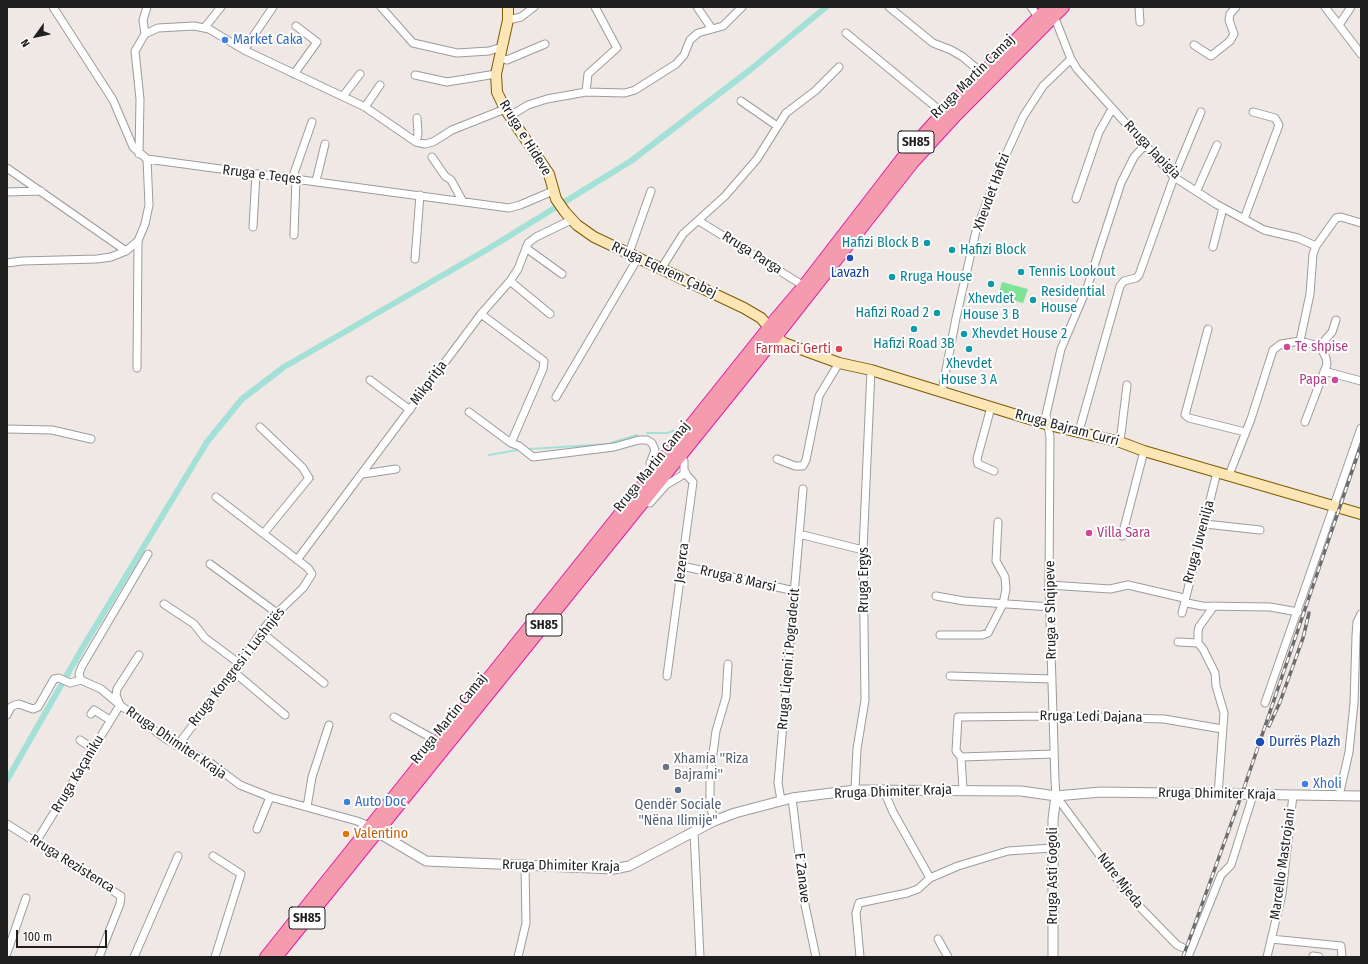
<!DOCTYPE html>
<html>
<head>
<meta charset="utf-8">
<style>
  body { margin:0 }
  #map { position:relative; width:1368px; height:964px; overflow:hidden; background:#f0e8e4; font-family:"Fira Sans Condensed",sans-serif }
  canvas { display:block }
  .frame { position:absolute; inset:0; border:8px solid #1f1f1f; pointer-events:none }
  .north { position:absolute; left:16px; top:16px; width:40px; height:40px; -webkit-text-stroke:3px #fff; paint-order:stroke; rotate:237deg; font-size:11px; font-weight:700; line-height:16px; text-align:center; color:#1f1f1f }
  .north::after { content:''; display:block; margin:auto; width:14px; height:18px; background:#1f1f1f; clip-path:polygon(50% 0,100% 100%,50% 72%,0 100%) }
  .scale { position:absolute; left:16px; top:930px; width:91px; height:18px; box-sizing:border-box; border:2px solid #1f1f1f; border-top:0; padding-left:5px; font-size:12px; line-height:14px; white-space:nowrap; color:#1f1f1f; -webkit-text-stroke:3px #fff; paint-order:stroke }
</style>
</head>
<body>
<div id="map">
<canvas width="1368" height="964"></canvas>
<div class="frame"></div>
<div class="north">N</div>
<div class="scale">100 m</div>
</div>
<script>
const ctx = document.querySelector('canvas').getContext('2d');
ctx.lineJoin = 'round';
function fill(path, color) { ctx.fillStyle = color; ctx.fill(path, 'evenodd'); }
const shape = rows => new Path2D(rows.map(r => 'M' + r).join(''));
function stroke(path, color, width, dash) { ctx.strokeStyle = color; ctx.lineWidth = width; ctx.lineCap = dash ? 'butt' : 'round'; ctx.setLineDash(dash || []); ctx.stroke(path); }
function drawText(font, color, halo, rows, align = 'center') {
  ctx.font = font + ' "Fira Sans Condensed",sans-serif'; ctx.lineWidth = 4; ctx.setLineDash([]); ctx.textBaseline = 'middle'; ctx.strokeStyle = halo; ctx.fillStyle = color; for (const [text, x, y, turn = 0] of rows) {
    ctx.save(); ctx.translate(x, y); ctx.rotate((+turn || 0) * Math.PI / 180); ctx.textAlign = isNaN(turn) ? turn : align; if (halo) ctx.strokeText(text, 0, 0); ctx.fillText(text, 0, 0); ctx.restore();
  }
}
fill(shape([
  [1002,282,1028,289,1023,303,998,296]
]), '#7fe397');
stroke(shape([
  [647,433,667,433,679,429],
  [529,449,608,444,637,435],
  [489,455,518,450]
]), '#a3e0d7', 2);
stroke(shape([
  [7,780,83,647,207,442,242,399,284,367,488,249,631,161,750,70,826,7]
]), '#a3e0d7', 6);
const minor = shape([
  [53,7,113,100,133,147,147,159,509,208,520,205,553,191],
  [381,7,413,43,457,53,489,51,502,47],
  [697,7,712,29],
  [889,7,933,43,951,50,963,57,983,74],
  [1031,7,1039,18],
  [1139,7,1140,22],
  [1325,7,1361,54],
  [1054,16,1071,59,1077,69,1174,177,1216,204,1264,230,1298,238,1316,246],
  [508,20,521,17,534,7],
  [1339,25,1351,7],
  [205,27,221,7],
  [846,33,943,113],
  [145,34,143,20,147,7],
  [1194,45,1211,56,1230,41,1234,34,1229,20,1230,14,1236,7],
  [244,50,273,7],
  [499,57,507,60,545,44],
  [294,74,317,42,296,26],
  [415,75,447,82,496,74],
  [586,92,588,74,617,48,595,7],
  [343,96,360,74],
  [741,101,777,126],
  [365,107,380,85],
  [510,116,528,105,547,99,586,92,625,93,635,90,676,64,684,55,690,40,698,33,723,26,742,7],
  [416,142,418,134,417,118],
  [1145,145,1134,157,1121,183,1087,288,1061,349,1046,415,1050,437,1049,585,1055,780,1056,796,1123,887,1139,906,1177,945,1190,951],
  [139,154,140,99,135,51,145,34,158,28,194,26,209,29,244,50,365,107,416,142,425,144,433,142,452,130,505,109],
  [432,157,445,176,451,180,462,200],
  [7,168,126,251],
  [292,179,312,122],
  [316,181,325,144],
  [1197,190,1217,145],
  [7,192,41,191],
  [1076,199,1099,132,1112,109],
  [1244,219,1279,125,1275,118,1253,112],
  [699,221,804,286],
  [253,227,256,174],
  [294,235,296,179],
  [1213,247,1223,208],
  [526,248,562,274],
  [629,253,651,191],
  [415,259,420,195],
  [7,263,22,261,97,259,111,257,126,251,138,241,145,224,149,205,147,159],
  [661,269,683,234,725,196,757,159,786,113,815,91,839,67],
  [510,281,550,314],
  [481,314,544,361,543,369,511,443],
  [1208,329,1185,415,1189,418,1245,432],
  [1300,341,1310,294,1313,254,1316,246,1336,218,1341,217,1361,223],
  [1319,347,1332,332,1336,320],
  [137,368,138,241],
  [1324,371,1361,381],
  [370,380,410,410],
  [942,391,956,318,976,231,999,170,1023,117,1043,86,1071,59],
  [556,397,638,258],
  [991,407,977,459,978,464,994,471],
  [469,412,511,443,519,446,533,457,614,447,639,440,647,440,652,443,655,450,650,463,653,473],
  [260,427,302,467,309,478,264,533],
  [7,429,52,430,91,439],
  [1079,431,1120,286,1124,281,1136,278,1139,275,1174,177,1201,112],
  [1120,442,1127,385],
  [777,459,795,466,803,466,806,460,819,396,839,363],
  [363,474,396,469],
  [1229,475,1251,419,1273,350,1281,344,1300,341,1311,344,1321,348,1326,358,1327,364,1305,422],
  [642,502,650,503,666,485,686,473],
  [1205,524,1260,530],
  [799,534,863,550],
  [1122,536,1144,451],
  [148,554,82,666,79,674,81,680,101,689,120,705,166,739,212,764,240,785,270,797,357,821,369,826],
  [297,560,481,314,510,281,518,269,528,243,536,237,571,220],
  [210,564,277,613],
  [682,566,795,591],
  [1049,585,1110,589,1128,585,1184,598,1187,603,1202,606,1270,607,1298,612],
  [936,596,964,601,1051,607],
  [164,604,194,624,205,638,240,664],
  [1182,613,1217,472],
  [261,632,324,683],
  [940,635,982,635,988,633,1003,604,1006,589,1005,577,996,561,998,522],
  [1178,642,1198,643,1203,649,1215,673,1216,686,1224,713,1218,795],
  [1198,643,1198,632,1199,627,1214,606],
  [234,672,285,715],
  [667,676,693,482,684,472,684,461,680,455],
  [950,676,1052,679],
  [1265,703,1361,428],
  [91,714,94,710,110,720],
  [7,715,11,707,15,705,19,704,33,709,38,707,54,679,59,678,70,683,81,680],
  [394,717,437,741],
  [80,740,93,749],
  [177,746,240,664,261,632,277,613,303,588,312,574,308,568,216,497],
  [961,757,1054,754],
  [883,789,893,812,930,878],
  [855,790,857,749,865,700,863,550,871,370],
  [963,790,961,757,956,751,958,717,1052,716,1164,719,1222,729],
  [1339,796,1349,752,1354,703,1356,636,1357,622,1361,614],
  [792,798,805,905,816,957],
  [781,800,778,783,803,489],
  [307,807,312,777,329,725],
  [714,821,710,804,710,776,716,731,726,697,728,664],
  [7,824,121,896,120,904,99,957],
  [257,829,270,797],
  [694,832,700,957],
  [36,842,120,705,116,695,117,689,139,655],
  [213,856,241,874,215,957],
  [938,939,948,957],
  [1271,939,1341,946,1342,957],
  [7,953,26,898],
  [1313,956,1319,957],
  [134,957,178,856],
  [518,957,526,923,525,866],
  [860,957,856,913,859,903,907,893,918,889,930,878,958,866,1008,851,1052,848],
  [1188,957,1221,875,1231,865,1253,795],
  [1267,957,1282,894,1293,795]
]);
const tertiary = shape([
  [377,832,426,861,614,869,629,866,714,821,735,813,792,798,855,790,1021,791,1056,796,1101,792,1361,796],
  [1053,957,1053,819,1056,796]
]);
const secondary = shape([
  [508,7,508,20,496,74,497,92,505,109,549,174,556,199,565,212,577,225,594,237,744,308,761,318,778,338,784,343,839,363,871,370,1049,425,1120,442,1144,451,1361,514]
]);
const trunk = shape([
  [266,957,775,320,804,286,905,155,943,113,1049,7],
  [276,957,751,368,913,162,955,116,1063,7]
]);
stroke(minor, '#9c9c9c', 9);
stroke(tertiary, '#9c9c9c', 11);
stroke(secondary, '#7c5b00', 12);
stroke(trunk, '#e31cab', 14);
stroke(minor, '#fff', 7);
stroke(tertiary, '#fff', 9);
stroke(secondary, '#fce6b6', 10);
stroke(trunk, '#f59bae', 12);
const rail = shape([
  [1269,726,1280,702,1303,638,1309,613],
  [1183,957,1244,788,1361,445]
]);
stroke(rail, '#6d6d6d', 3.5);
stroke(rail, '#fff', 2, [6]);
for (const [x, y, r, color] of [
  [225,40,4,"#3f7fe0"],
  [927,243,4,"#0f9aa8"],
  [952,250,4,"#0f9aa8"],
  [850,258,4,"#1a4fb4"],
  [1021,272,4,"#0f9aa8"],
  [892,277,4,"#0f9aa8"],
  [991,284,4,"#0f9aa8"],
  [1033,300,4,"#0f9aa8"],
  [937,313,4,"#0f9aa8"],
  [914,329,4,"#0f9aa8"],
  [964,334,4,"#0f9aa8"],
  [1287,347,4,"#d1479c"],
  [839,349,4,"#e0444e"],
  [969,349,4,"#0f9aa8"],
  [1335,380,4,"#d1479c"],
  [1089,533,4,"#d1479c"],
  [1260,742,5,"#1a4fb4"],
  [666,767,4,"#6b7280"],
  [1305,784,4,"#3f7fe0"],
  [678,790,4,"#5c6f8a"],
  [347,802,4,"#3f7fe0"],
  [346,834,4,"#e8710a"]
]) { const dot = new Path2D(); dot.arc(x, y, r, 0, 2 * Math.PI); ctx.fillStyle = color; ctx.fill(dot); stroke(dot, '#fff', 1.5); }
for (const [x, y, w] of [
  [916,142,36],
  [544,625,36],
  [307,918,36]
]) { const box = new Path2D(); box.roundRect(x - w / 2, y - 11, w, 22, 3); ctx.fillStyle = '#fff'; ctx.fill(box); stroke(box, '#1f1f1f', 1); }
drawText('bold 13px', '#1f1f1f', null, [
  ["SH85",916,142],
  ["SH85",544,625],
  ["SH85",307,918]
]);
drawText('14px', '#366cbe', '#fff', [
  ["Market Caka",233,40],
  ["Xholi",1313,784],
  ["Auto Doc",355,802]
], 'left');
drawText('14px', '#1f1f1f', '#fff', [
  ["Rruga Martin Camaj",973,77,-45],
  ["Rruga e Hideve",525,138,58],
  ["Rruga Japigia",1152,150,46],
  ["Rruga e Teqes",262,175,7],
  ["Xhevdet Hafizi",992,192,-70],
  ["Rruga Parga",752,253,32],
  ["Rruga Eqerem Çabej",664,270,25],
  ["Mikpritja",429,383,-53],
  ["Rruga Bajram Curri",1067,428,15],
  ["Rruga Martin Camaj",652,467,-51],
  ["Rruga Juvenilja",1199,542,-75],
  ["Jezerca",682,563,-83],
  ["Rruga 8 Marsi",738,579,13],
  ["Rruga Ergys",864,580,-90],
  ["Rruga e Shqipeve",1051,610,-91],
  ["Rruga Liqeni i Pogradecit",789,659,-85],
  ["Rruga Kongresi i Lushnjës",237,667,-52],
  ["Rruga Ledi Dajana",1091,717,1],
  ["Rruga Martin Camaj",449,719,-51],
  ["Rruga Dhimiter Kraja",176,743,34],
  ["Rruga Kaçaniku",78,774,-59],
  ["Rruga Dhimiter Kraja",893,792,-2],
  ["Rruga Dhimiter Kraja",1217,794,1],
  ["Rruga Rezistenca",72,864,32],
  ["Marcello Mastrojani",1283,864,-82],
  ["Rruga Dhimiter Kraja",561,866,1],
  ["Rruga Asti Gogoli",1053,876,-90],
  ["E Zanave",802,878,83],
  ["Ndre Mjeda",1120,881,52]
]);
drawText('14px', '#0d838f', '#fff', [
  ["Hafizi Block B",919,243,"right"],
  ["Hafizi Block",960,250],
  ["Tennis Lookout",1029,272],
  ["Rruga House",900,277],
  ["Residential",1041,292],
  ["House",1041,308],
  ["Xhevdet",991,299,"center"],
  ["House 3 B",991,315,"center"],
  ["Hafizi Road 2",929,313,"right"],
  ["Xhevdet House 2",972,334],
  ["Hafizi Road 3B",914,344,"center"],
  ["Xhevdet",969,364,"center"],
  ["House 3 A",969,380,"center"]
], 'left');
drawText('14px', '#164399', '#fff', [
  ["Lavazh",850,273],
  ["Durrës Plazh",1269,742,"left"]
]);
drawText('14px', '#b23c85', '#fff', [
  ["Te shpise",1295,347],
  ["Papa",1327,380,"right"],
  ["Villa Sara",1097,533]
], 'left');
drawText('14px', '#be3a42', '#fff', [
  ["Farmaci Gerti",831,349]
], 'right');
drawText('14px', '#5b616d', '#fff', [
  ["Xhamia ''Riza",674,759],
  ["Bajrami''",674,775]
], 'left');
drawText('14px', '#4e5e75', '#fff', [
  ["Qendër Sociale",678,805],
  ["\"Nëna Ilimije\"",678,821]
]);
drawText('14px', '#c56008', '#fff', [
  ["Valentino",354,834]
], 'left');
</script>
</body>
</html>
